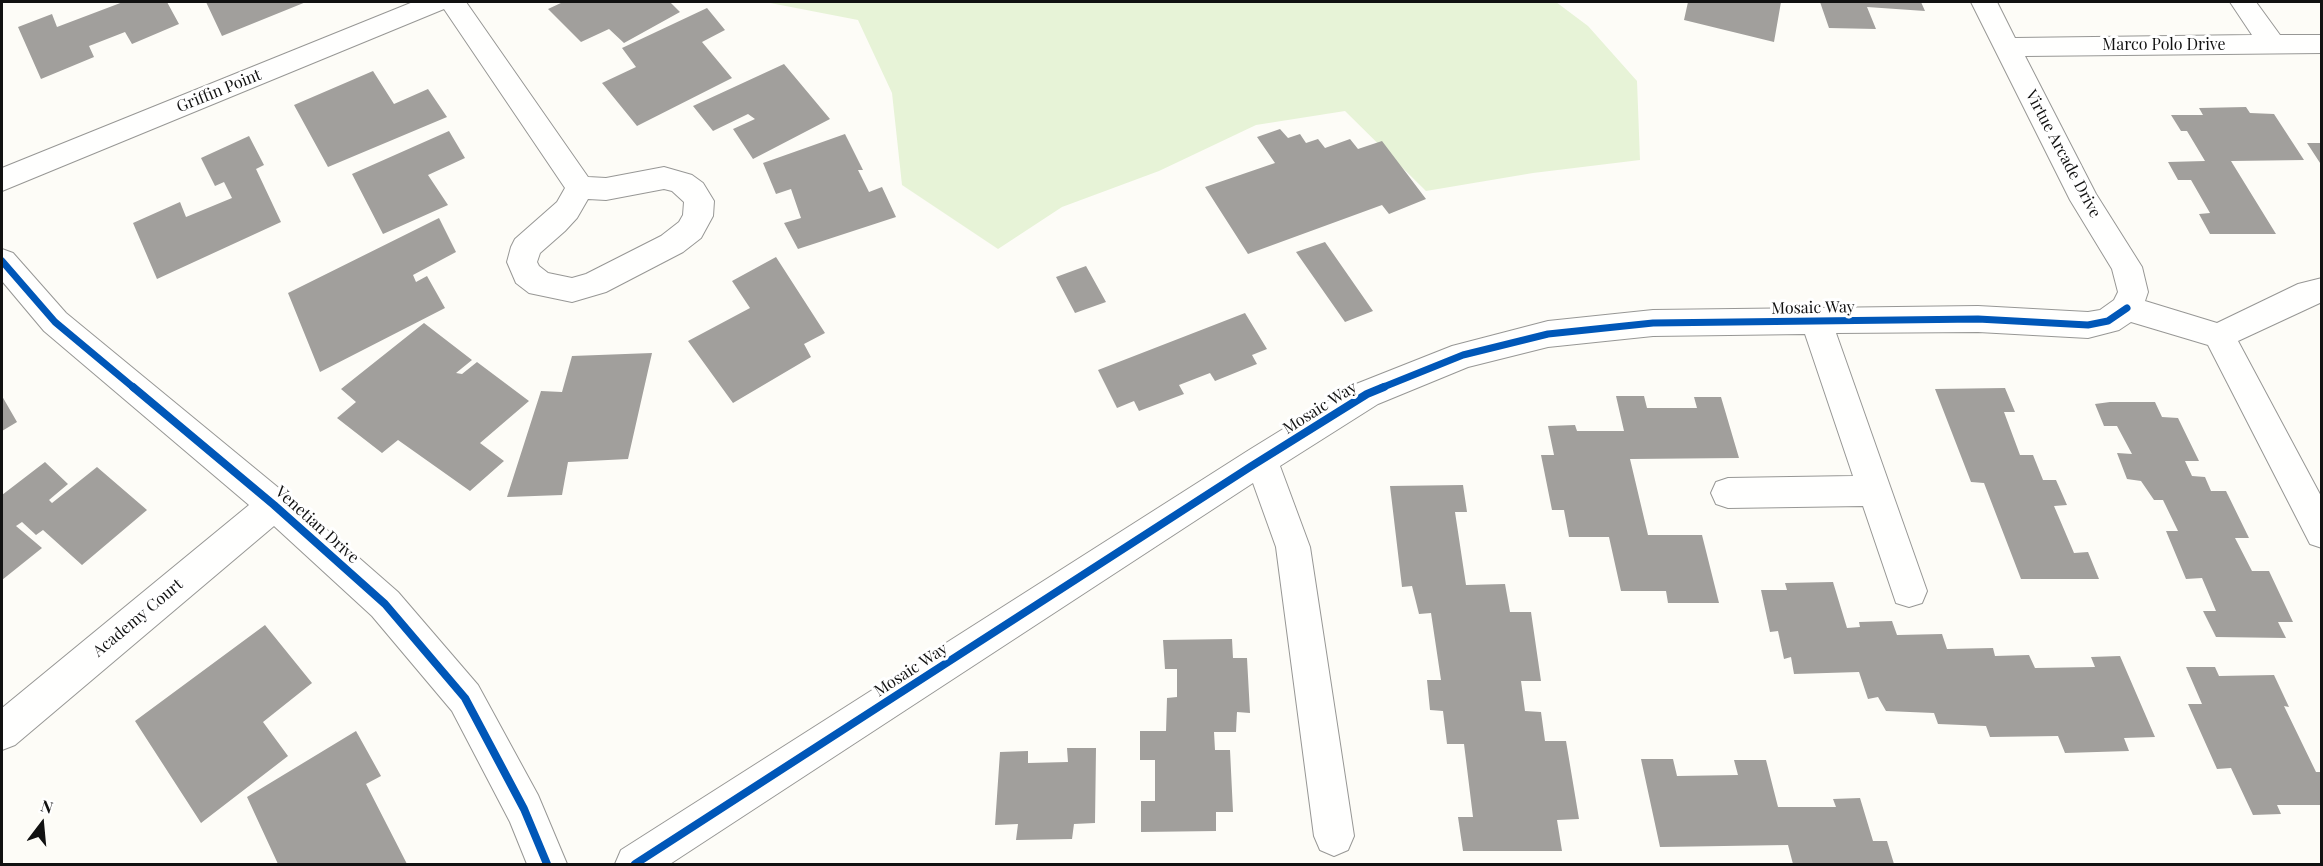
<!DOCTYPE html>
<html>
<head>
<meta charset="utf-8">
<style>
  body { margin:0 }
  #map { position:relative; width:2323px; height:866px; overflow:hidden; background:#fdfcf7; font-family:"Playfair Display",serif }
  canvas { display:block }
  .frame { position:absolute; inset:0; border:3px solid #111; pointer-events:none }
  .north { position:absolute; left:12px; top:794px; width:60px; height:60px; -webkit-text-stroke:4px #fff; paint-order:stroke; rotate:16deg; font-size:16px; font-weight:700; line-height:24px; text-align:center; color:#111 }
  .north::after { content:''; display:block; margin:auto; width:21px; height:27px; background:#111; clip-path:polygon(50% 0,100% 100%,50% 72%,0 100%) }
</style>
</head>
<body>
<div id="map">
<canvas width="2323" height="866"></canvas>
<div class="frame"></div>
<div class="north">N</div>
</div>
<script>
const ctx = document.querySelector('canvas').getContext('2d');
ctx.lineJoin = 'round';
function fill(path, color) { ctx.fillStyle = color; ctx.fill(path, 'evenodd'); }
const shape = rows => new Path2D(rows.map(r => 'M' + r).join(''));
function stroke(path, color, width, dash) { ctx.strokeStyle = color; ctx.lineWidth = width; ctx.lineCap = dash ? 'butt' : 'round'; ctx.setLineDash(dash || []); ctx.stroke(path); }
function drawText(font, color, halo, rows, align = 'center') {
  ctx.font = font + ' "Playfair Display",serif'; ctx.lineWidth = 6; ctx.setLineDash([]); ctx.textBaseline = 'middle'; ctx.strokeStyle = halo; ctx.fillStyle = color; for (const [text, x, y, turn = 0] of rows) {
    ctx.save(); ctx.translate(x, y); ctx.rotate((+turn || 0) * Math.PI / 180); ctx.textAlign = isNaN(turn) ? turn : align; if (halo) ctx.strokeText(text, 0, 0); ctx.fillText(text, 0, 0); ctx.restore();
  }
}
fill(shape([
  [765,2,1556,2,1588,26,1637,81,1640,160,1533,173,1426,191,1345,111,1256,125,1159,171,1062,207,998,249,902,185,892,93,858,20]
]), '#e7f3d7');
fill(shape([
  [123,2,167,2,179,24,132,44,125,32,89,46,94,57,41,79,18,27,52,14,57,27],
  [206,2,306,2,222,36],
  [563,2,670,2,680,12,624,43,609,29,581,42,548,9],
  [1688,2,1781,2,1774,42,1684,20],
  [1820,2,1921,2,1925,11,1867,7,1876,29,1829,28],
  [707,8,725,30,702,42,732,78,637,126,602,83,636,67,622,48],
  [784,64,830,119,753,159,733,129,755,119,748,114,713,131,693,106],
  [373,71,394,104,428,89,447,117,328,167,294,105],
  [2246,107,2250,113,2274,114,2304,160,2231,161,2276,234,2210,234,2199,214,2210,213,2191,180,2178,180,2168,162,2205,161,2187,131,2181,131,2171,115,2203,115,2199,108],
  [1280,129,1288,138,1300,134,1306,143,1318,139,1325,148,1350,139,1358,149,1382,141,1426,199,1389,214,1382,205,1248,254,1205,187,1275,163,1257,137],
  [449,131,465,158,428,175,448,205,383,234,352,174],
  [845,134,863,170,858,170,869,192,882,187,896,217,798,249,784,223,801,218,791,189,776,194,763,163],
  [249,136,264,165,256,169,281,222,157,279,133,223,180,202,186,217,232,198,224,182,215,186,201,158],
  [2307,143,2322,143,2322,166],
  [439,218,456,252,413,275,416,282,427,276,445,308,320,372,288,293],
  [1325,242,1373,311,1345,322,1296,252],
  [776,257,825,333,804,344,811,357,733,403,688,341,750,308,732,281],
  [1086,266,1106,302,1075,313,1056,277],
  [1245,313,1267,349,1252,355,1257,364,1215,381,1210,373,1179,385,1184,394,1139,411,1134,401,1117,408,1098,370],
  [424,323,472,360,456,373,462,374,477,362,529,401,480,443,504,461,470,491,398,440,382,453,337,418,356,402,341,389],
  [652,353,628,459,568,462,562,495,507,497,541,391,562,392,572,356],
  [2005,388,2015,412,2004,412,2020,455,2033,455,2043,480,2056,480,2067,505,2054,506,2074,553,2088,552,2099,579,2021,579,1984,483,1971,482,1935,389],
  [2,396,17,422,2,431],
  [1616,396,1644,396,1647,408,1697,408,1694,397,1721,397,1739,458,1630,459,1648,535,1702,535,1719,603,1668,603,1666,591,1621,591,1609,537,1569,537,1564,510,1552,510,1541,455,1554,455,1548,426,1575,425,1577,431,1624,431],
  [2110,402,2155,402,2162,417,2178,418,2199,461,2185,461,2192,476,2205,477,2211,491,2226,491,2249,538,2235,538,2252,571,2269,571,2293,622,2278,622,2286,638,2216,637,2203,611,2216,611,2202,578,2186,579,2166,531,2178,531,2163,500,2154,500,2141,481,2127,479,2117,453,2132,454,2117,426,2104,426,2095,404],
  [45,462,68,484,49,500,52,503,97,467,147,510,82,565,43,530,36,535,22,522,16,526,42,548,2,580,2,495],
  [1463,485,1467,512,1455,512,1466,585,1505,584,1510,612,1531,612,1541,681,1521,681,1525,711,1541,712,1545,741,1566,741,1579,819,1557,820,1562,851,1463,851,1458,817,1473,817,1464,744,1447,744,1443,711,1430,710,1427,680,1441,680,1431,613,1419,614,1412,586,1402,587,1390,486],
  [1833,582,1847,628,1860,627,1859,622,1892,621,1897,635,1942,634,1947,649,1993,648,1995,656,2029,655,2035,668,2095,667,2091,657,2120,656,2155,737,2124,738,2129,751,2065,753,2058,736,1990,737,1986,726,1938,724,1934,713,1886,711,1878,697,1868,699,1859,672,1794,674,1791,657,1784,659,1778,631,1770,632,1761,590,1787,590,1785,583],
  [265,625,312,683,263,722,288,756,201,823,135,721],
  [1232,639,1233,658,1247,658,1250,713,1237,712,1236,732,1214,732,1215,750,1230,750,1233,812,1216,812,1216,831,1141,832,1141,801,1155,801,1155,760,1140,760,1140,731,1166,731,1167,698,1177,697,1177,669,1165,669,1163,640],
  [2186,667,2215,667,2219,676,2274,675,2289,707,2284,706,2316,772,2322,772,2322,805,2277,805,2281,814,2253,815,2231,768,2217,769,2188,704,2202,704],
  [356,731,381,776,366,784,407,864,278,864,247,797],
  [1067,748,1096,748,1095,823,1074,824,1072,839,1016,840,1018,824,995,825,1000,752,1028,751,1028,763,1068,762],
  [1641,759,1673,759,1677,776,1738,775,1734,760,1766,760,1778,807,1836,807,1833,799,1860,798,1873,841,1887,841,1894,864,1793,864,1788,845,1660,847]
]), '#a19f9c');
const minor = shape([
  [413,2,466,2,588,177,606,178,664,167,692,175,703,183,714,201,713,216,701,238,683,252,606,292,572,302,529,293,516,283,507,262,511,247,515,239,557,202,565,188,444,9,2,191,2,168,413,2],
  [664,189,672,191,684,202,683,215,679,222,661,236,586,274,572,278,548,273,539,266,537,262,540,253,565,231,577,218,588,199,606,200,664,189],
  [1971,2,1997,2,2015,38,2252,35,2230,2,2256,2,2280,35,2322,35,2322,53,2025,56,2096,194,2142,267,2148,292,2145,301,2217,323,2298,284,2322,278,2322,302,2238,341,2322,498,2322,548,2310,544,2208,345,2131,322,2119,330,2088,338,1978,332,1836,333,1927,591,1922,603,1909,607,1896,603,1863,506,1728,508,1716,504,1711,493,1716,482,1728,478,1853,476,1805,334,1653,336,1548,347,1468,367,1378,404,1280,466,1310,547,1354,836,1348,850,1334,856,1320,850,1314,836,1276,547,1253,483,670,864,615,864,621,850,1249,450,1356,384,1452,346,1548,321,1653,310,1978,306,2088,312,2100,310,2114,300,2118,292,2112,269,2070,200,1971,2],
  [2,249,13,253,66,313,286,494,398,592,478,685,538,795,567,864,527,864,510,822,452,711,372,616,274,526,15,745,2,750,2,708,249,505,44,331,2,281,2,249]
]);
stroke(minor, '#979795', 2);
fill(minor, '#fffffe');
stroke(shape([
  [2,261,55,322,134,388],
  [1381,388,1463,355,1548,334,1653,323,1978,319,2088,325,2108,321,2127,308]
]), '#0057b8', 7);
stroke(shape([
  [133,387,274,505,385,604,465,698,524,809,547,864],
  [635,864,1250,467,1367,394,1384,387]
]), '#0057b8', 8);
drawText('16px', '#111', '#fff', [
  ["Marco Polo Drive",2164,45],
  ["Griffin Point",219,91,-22],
  ["Virtue Arcade Drive",2063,154,62],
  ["Mosaic Way",1813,308,-1],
  ["Mosaic Way",1320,408,-32],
  ["Venetian Drive",317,525,42],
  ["Academy Court",138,618,-40],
  ["Mosaic Way",911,670,-33]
]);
</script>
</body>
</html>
